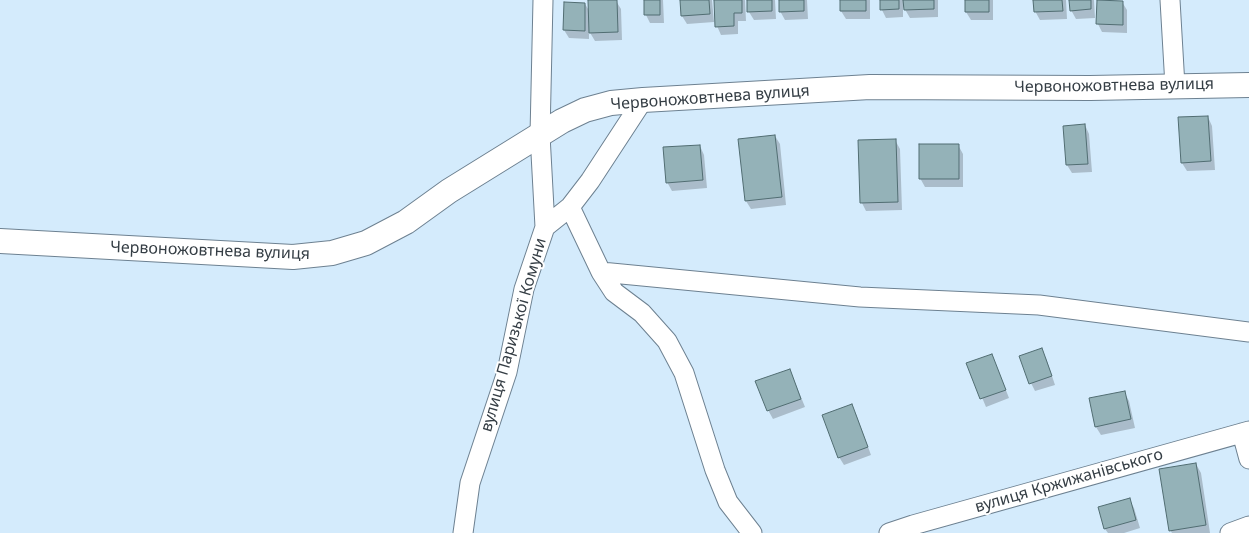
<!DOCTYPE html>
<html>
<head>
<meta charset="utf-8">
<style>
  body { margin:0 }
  canvas { display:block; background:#d4ebfc }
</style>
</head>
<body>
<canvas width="1249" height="533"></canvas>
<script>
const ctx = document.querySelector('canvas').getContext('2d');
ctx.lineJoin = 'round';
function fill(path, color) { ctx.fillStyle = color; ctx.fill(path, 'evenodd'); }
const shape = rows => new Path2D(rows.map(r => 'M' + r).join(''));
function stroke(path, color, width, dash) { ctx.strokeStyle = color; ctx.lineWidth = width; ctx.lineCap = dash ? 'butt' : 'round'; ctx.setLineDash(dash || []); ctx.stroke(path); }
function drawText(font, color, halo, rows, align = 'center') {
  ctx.font = font + ' "Noto Sans",sans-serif'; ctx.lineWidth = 4; ctx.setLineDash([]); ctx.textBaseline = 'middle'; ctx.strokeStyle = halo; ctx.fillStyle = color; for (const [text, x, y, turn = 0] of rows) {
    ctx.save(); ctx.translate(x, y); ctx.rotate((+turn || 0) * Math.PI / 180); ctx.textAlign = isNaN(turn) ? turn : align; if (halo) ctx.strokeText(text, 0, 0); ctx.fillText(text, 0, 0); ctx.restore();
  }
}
fill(shape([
  [646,0,663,0,664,23,650,23,646,15],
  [681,0,712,0,714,22,687,24,682,16],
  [716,0,745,0,746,21,738,21,738,34,721,35,717,26],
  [748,0,775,0,776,19,754,20,749,12],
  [780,0,807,0,808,19,785,20,780,11],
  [841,0,870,0,870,19,846,19,841,11],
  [881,0,938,0,938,17,910,18,903,6,903,17,886,18,882,10],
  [966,0,993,0,993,20,971,20,966,12],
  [1035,0,1066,0,1067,19,1040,20,1035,11],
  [1070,0,1094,0,1095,18,1076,19,1071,10],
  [616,1,621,9,622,40,595,41,589,31,589,39,569,38,564,30,585,4,590,12],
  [1122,2,1127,10,1127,33,1102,32,1098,24],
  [1208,117,1212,126,1215,170,1187,171,1182,163],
  [1085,125,1089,134,1092,172,1072,173,1067,165,1065,127],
  [775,136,780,144,786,205,751,209,746,201],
  [895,140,900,149,902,210,866,211,862,203],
  [958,145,963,154,963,187,925,187,920,178],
  [700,146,704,155,707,188,672,191,667,182],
  [1041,350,1046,358,1055,385,1035,391,1031,383],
  [992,355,1009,398,986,407,968,364],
  [790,370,805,407,773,419,768,410],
  [1124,392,1129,401,1135,428,1101,435,1096,427],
  [851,406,856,414,871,455,844,465,839,457],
  [1196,464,1201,473,1210,533,1172,533,1170,530],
  [1129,499,1134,508,1140,528,1124,533,1108,533,1105,529]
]), '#0003');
const building = shape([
  [588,0,617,0,618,32,589,33,588,0],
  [644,0,660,0,660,15,644,15,644,0],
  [680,0,709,0,710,14,681,16,680,0],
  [714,0,742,0,742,13,734,13,734,26,715,27,714,0],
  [747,0,772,0,772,11,747,12,747,0],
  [779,0,804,0,804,11,779,12,779,0],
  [840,0,866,0,866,11,840,11,840,0],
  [880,0,899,0,899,9,880,10,880,0],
  [903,0,934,0,934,9,904,10,903,0],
  [965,0,989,0,989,12,965,12,965,0],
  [1033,0,1062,0,1063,11,1034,12,1033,0],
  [1069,0,1091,0,1091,9,1070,11,1069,0],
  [1097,0,1123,1,1123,25,1096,24,1097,0],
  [564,2,585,3,585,31,563,30,564,2],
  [1208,116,1211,161,1181,163,1178,117,1208,116],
  [1085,124,1088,164,1066,165,1063,126,1085,124],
  [775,135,782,197,745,201,738,139,775,135],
  [896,139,898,202,860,203,858,140,896,139],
  [919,144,959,144,959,179,919,179,919,144],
  [700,145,703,180,666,183,663,147,700,145],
  [1042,348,1052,376,1029,384,1019,356,1042,348],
  [992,354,1006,390,980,399,966,363,992,354],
  [790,369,801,399,767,411,755,381,790,369],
  [1125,391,1131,419,1095,427,1089,398,1125,391],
  [852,404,868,447,838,458,822,415,852,404],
  [1196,463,1206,525,1169,531,1159,469,1196,463],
  [1130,498,1136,520,1104,529,1098,507,1130,498]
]);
fill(building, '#94b2b8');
stroke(building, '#516d72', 1);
const minor = shape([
  [1170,0,1175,86],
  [570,207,590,181,643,100],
  [545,227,570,207,601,272,614,292,642,313,667,341,684,373,715,470,728,502,752,533],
  [601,272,860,297,1039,305,1249,332],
  [1242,433,1249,459],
  [463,533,470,483,507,372,524,289,545,227,540,135,543,0],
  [889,533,913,525,1249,431],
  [1230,533,1249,526]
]);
const tertiary = shape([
  [0,241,293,257,332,253,366,243,406,222,449,191,562,121,585,110,611,103,643,100,870,87,1090,88,1249,85]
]);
stroke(minor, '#6d8191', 21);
stroke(tertiary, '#6d8191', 26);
stroke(minor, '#fff', 19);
stroke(tertiary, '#fff', 24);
drawText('16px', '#353e45', '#fff', [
  ["Червоножовтнева вулиця",1114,86,-1],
  ["Червоножовтнева вулиця",710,98,-4],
  ["Червоножовтнева вулиця",210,251,2],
  ["вулиця Паризької Комуни",514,335,-74],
  ["вулиця Кржижанівського",1069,481,-16]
]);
</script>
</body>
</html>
